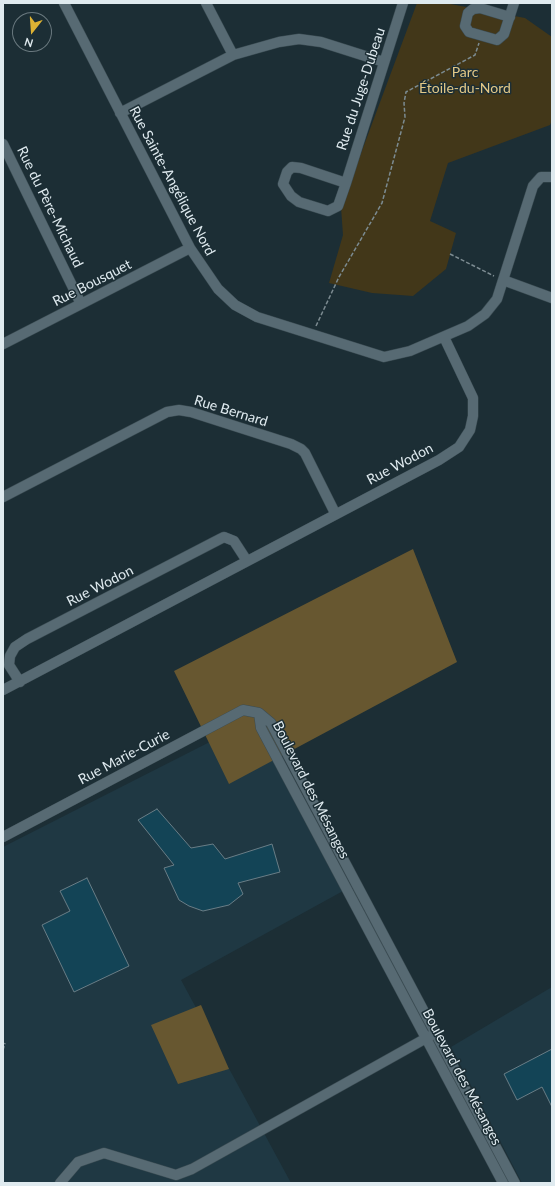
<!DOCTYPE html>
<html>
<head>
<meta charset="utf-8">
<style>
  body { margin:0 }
  #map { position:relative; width:555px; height:1186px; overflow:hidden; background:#1c2e35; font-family:Lato,sans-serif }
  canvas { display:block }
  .frame { position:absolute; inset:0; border:4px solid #dfeaef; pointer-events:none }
  .north { position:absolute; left:12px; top:12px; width:40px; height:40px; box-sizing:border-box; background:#1c2e35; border:1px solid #6a797f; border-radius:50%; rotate:197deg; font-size:11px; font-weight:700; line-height:16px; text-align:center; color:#dfeaef }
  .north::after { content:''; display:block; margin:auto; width:14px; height:18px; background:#ddb233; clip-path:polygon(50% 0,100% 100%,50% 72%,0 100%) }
</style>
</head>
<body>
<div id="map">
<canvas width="555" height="1186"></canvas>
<div class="frame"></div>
<div class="north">N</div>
</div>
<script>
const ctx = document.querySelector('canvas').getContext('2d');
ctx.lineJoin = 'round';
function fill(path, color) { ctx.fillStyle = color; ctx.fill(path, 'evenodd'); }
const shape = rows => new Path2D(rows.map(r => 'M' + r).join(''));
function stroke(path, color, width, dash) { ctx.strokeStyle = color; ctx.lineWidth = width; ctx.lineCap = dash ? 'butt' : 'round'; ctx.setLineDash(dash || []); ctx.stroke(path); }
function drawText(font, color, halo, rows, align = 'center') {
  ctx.font = font + ' Lato,sans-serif'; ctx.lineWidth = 3; ctx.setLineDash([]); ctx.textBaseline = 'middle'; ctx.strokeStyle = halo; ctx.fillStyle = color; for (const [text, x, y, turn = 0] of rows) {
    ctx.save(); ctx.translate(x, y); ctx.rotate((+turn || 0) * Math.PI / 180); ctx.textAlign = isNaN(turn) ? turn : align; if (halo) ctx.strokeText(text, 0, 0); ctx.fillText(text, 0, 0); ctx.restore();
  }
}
fill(shape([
  [255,719,343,891,181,980,291,1183,3,1183,3,847],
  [552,987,552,1183,522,1183,451,1047]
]), '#1f3843');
fill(shape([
  [417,3,445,3,525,18,552,37,552,120,550,125,448,163,430,221,456,233,446,269,413,296,372,293,329,283,343,235,341,207]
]), '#423719');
fill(shape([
  [413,549,457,662,229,784,174,671],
  [201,1005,229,1069,178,1084,151,1025]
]), '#675730');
const building = shape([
  [157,809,191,848,213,844,225,859,272,844,280,872,238,883,243,894,229,905,203,911,189,906,179,900,164,868,174,865,138,820,157,809],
  [87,878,129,966,74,992,42,925,70,911,60,891,87,878],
  [552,1049,552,1107,542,1087,517,1100,504,1074,552,1049]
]);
fill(building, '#134456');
stroke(building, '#697d86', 1);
const minor = shape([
  [64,3,190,248,218,289,235,305,257,317,384,357,410,351,468,326,485,314,497,299,533,186,541,177,552,177],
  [206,3,233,55],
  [510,17,480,8,473,9,468,13,465,26,469,32,497,40,504,34,514,3],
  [120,113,233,55,279,42,299,39,321,42,384,62],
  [3,144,81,304],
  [346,183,301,168,292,167,287,172,283,184,291,196,299,202,328,211,338,206,346,183,403,3],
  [503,280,552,298],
  [3,344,190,248],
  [3,497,167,412,179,410,191,412,291,444,301,449,305,453,335,513],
  [20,682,9,665,10,656,15,647,27,639,220,539,224,537,234,541,247,561],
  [3,690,439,460,459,447,470,430,473,416,473,398,444,337],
  [259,713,261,728,503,1183],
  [3,837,243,710,259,713,271,723,515,1183],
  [60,1183,78,1162,104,1153,176,1175,192,1169,430,1036]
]);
stroke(minor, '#3b4c53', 11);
stroke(shape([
  [450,254,494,276],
  [316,326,339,277,382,203,405,117,404,103,406,92,475,55,479,43],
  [3,1050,5,1043]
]), '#7c8b91', 1.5, [4, 2]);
stroke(minor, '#576a73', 10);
drawText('14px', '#e3c886', '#1c2e35', [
  ["Parc",465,72],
  ["Étoile-du-Nord",465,88]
]);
drawText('14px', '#dfeaef', '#1c2e35', [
  ["Rue du Juge-Dubeau",361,89,-72],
  ["Rue Sainte-Angélique Nord",172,181,62],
  ["Rue du Père-Michaud",50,207,64],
  ["Rue Bousquet",92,283,-27],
  ["Rue Bernard",231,411,17],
  ["Rue Wodon",400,464,-28],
  ["Rue Wodon",100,586,-27],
  ["Rue Marie-Curie",124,757,-28],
  ["Boulevard des Mésanges",311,790,63],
  ["Boulevard des Mésanges",462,1077,62]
]);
</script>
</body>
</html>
